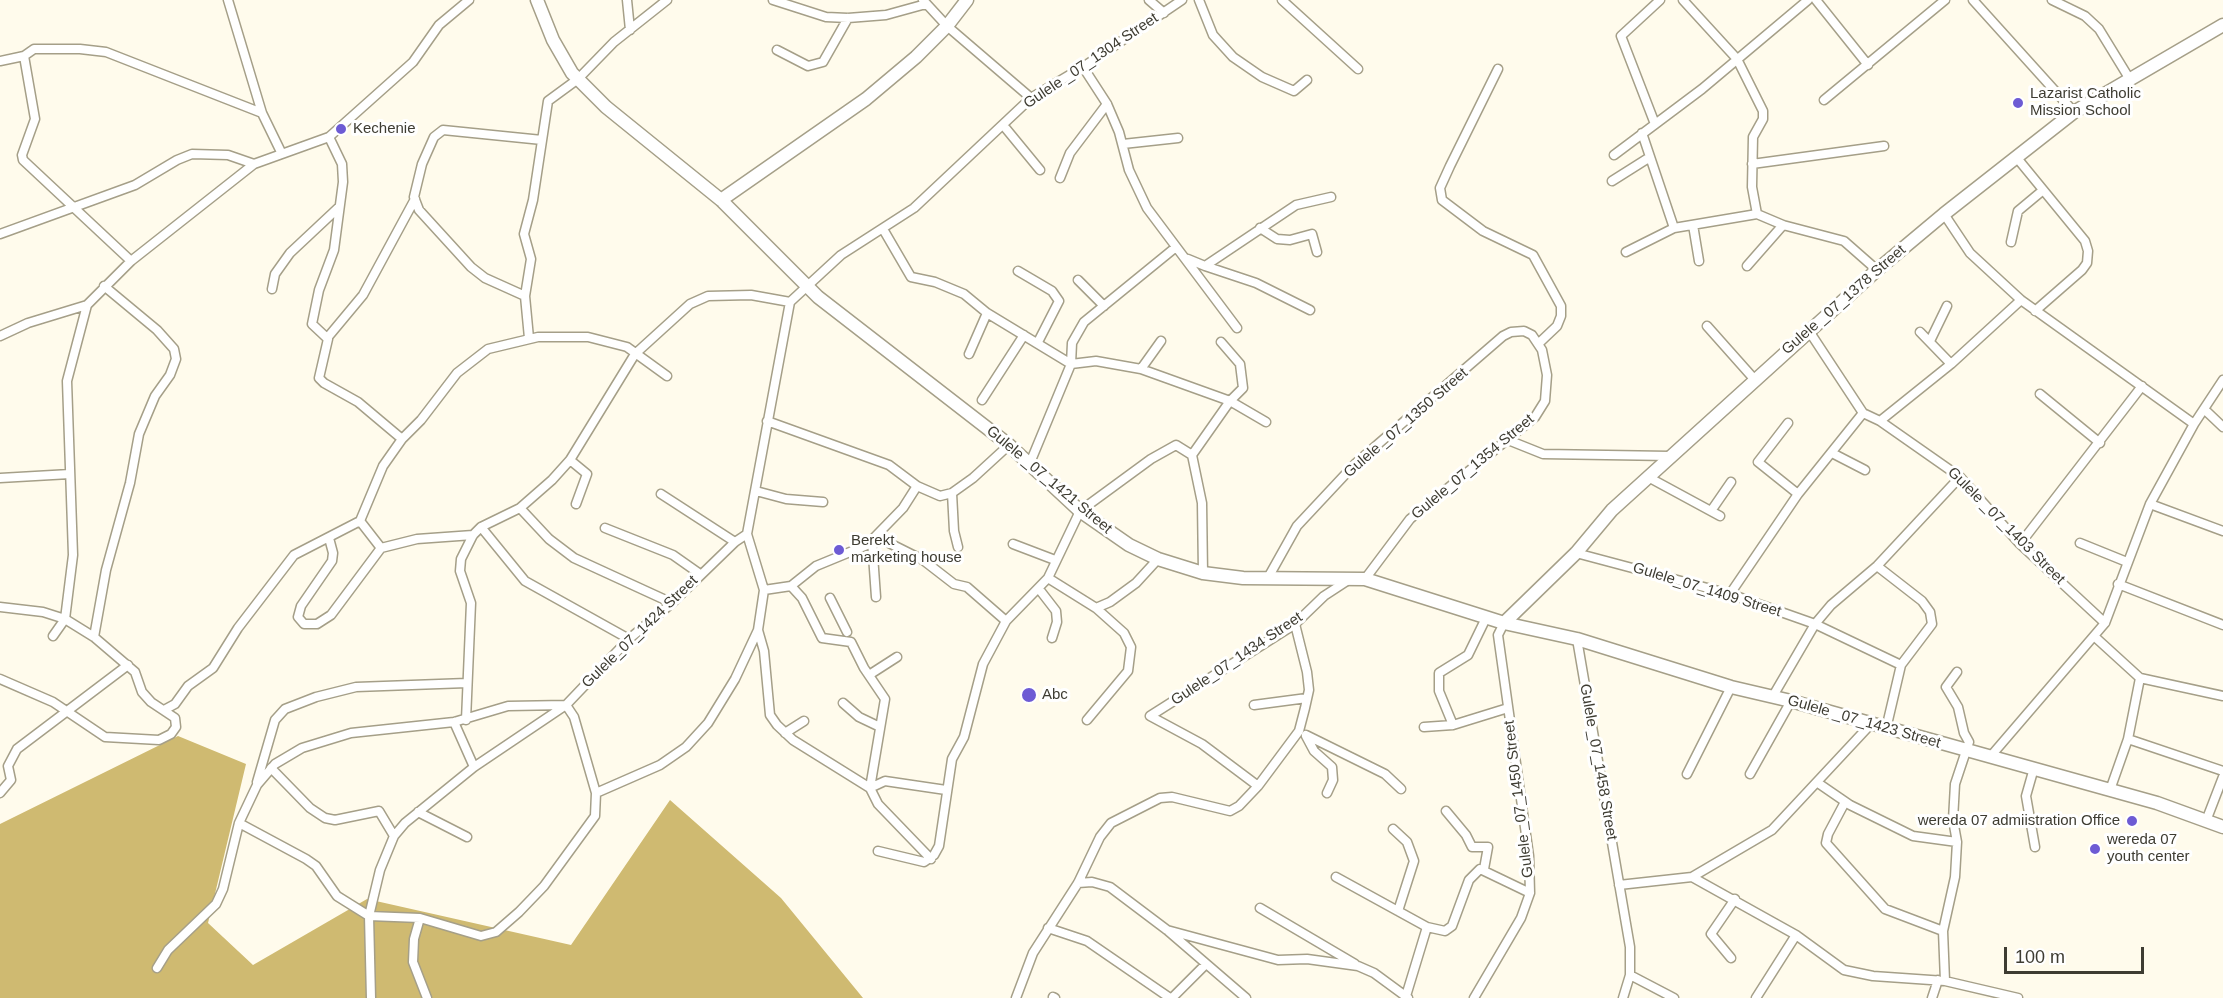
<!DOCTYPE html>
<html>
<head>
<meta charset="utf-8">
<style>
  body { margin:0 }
  #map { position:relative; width:2223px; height:998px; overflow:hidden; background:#fffbec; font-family:Arial,sans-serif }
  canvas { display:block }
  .scale { position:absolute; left:2004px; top:947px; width:140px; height:27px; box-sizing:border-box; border:3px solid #3e3c32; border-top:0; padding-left:8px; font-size:18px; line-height:21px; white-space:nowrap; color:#3e3c32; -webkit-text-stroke:4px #fff; paint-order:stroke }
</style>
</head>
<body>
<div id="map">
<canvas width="2223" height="998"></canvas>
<div class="scale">100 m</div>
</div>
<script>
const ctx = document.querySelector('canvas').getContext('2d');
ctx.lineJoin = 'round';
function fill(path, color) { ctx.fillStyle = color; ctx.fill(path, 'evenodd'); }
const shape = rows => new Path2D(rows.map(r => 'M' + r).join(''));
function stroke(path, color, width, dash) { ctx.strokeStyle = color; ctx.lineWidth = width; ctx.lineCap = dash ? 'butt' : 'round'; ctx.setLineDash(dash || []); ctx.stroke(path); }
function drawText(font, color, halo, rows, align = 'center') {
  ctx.font = font + ' Arial,sans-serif'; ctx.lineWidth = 6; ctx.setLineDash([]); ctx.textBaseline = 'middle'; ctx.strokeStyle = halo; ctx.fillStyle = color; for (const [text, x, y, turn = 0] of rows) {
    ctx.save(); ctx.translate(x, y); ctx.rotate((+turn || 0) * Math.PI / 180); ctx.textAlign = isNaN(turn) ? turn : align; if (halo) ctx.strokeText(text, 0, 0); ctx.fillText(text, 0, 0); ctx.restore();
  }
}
fill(shape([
  [178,736,246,764,208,923,253,965,367,899,571,945,670,800,781,898,863,998,0,998,0,824]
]), '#cfba71');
const street = shape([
  [228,0,262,113,281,152],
  [627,0,630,30],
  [773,0,826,17,848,18,886,15,926,4],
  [923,0,947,26,1031,98],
  [1149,0,1164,13],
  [1199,0,1213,35,1233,57,1262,77,1294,91,1307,80],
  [1282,0,1358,69],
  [1683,0,1737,59,1763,111,1763,119,1753,137,1752,187,1757,214],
  [1816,0,1868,65],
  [1973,0,2074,112],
  [2052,0,2085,16,2099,29,2129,78],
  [777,50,808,66,823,62,848,18],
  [24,56,35,119,22,155,23,160,131,261],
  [0,61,24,56,34,49,80,49,106,52,262,113],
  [1083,67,1107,104,1119,132,1129,170,1147,208,1237,328],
  [1498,69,1450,166,1440,188,1442,200,1483,231,1533,255,1561,306,1561,316,1557,326,1538,344],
  [1824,100,1945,0],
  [1655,124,1621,36,1660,0],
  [1003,125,1040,170],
  [1642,133,1674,228],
  [329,137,342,164,343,182,334,250,319,290,312,324,328,339,319,378,324,383,358,402,402,439],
  [1123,144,1178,138],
  [1614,155,1702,89,1808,0],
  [2017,158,2085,241,2088,251,2087,263,2082,270,2035,311],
  [1752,164,1884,146],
  [1060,178,1070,153,1107,104],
  [1612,181,1650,157],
  [1944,214,1970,253,2021,300,2194,424],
  [1693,225,1699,261],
  [1260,228,1277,239,1290,240,1312,234,1317,252],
  [883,229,911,277,935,282,964,294,987,313,1071,364,1096,361,1141,369,1230,401,1266,422],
  [0,234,135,185,177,160,192,154,228,155,254,164],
  [2011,242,2018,211,2042,191],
  [1626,252,1674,228,1757,214,1783,225,1844,241,1877,270],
  [1188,259,1205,266,1296,205,1331,197],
  [1205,266,1256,283,1310,310],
  [1747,266,1783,225],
  [1018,271,1052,291,1059,301,1038,342],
  [1078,280,1104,306],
  [272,289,275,274,290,253,338,208],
  [525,296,485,278,471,267,419,210,414,197,422,164,434,137,443,130,542,140],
  [1707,326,1755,380],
  [1809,331,1863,413,1880,421,1960,477,2020,544,2105,623],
  [1920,332,1951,364],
  [0,336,28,323,87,305],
  [328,337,363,295,415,199],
  [529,338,525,296,531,259,524,234,533,200,548,101,578,79,614,42,667,0],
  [1930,341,1947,306],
  [969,354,987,313],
  [1141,369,1161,341],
  [2040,394,2100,443],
  [982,400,1024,335],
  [2204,409,2223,427],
  [767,421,889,465,917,486,940,496,952,493,973,478,1009,445],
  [1880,421,1951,364,2021,300],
  [1788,423,1758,462,1798,494],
  [1508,440,1543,454,1670,456],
  [1832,453,1865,470],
  [1192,455,1230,401,1243,388,1240,364,1221,342],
  [570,460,587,474,576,504],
  [1030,463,1071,364,1072,343,1084,322,1176,247],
  [1648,477,1720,516],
  [0,478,70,474],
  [756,491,786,499,823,502],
  [952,493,954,531,958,547],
  [661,494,735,542],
  [2150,504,2223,531],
  [520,508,549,539,574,558,672,603],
  [1711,511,1731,482],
  [481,527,525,581,629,639],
  [605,528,673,555,700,574],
  [747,534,764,590,758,630,764,651,770,715,777,725,793,740,870,788,885,781,946,790],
  [877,537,923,560,954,584,967,587,1006,621],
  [329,538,333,553,332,561,301,606,298,617,304,624,317,624,331,615,381,548,417,539,473,535],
  [872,541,876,597],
  [2080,543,2127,562],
  [1013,544,1055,560],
  [2020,544,2142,386],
  [381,548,360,521,383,466,402,439,421,420,457,373,488,349,538,337,588,337,627,347,667,376],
  [1576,553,1730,594,1815,624,1901,665],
  [1877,566,1922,601,1930,612,1932,624,1901,665,1886,729],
  [1269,576,1297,526,1355,464,1503,336,1511,332,1524,331,1532,335,1542,350,1547,375,1545,401,1535,417,1410,519,1365,579],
  [1048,578,1096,608,1124,633,1131,647,1128,671,1087,720],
  [2118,584,2223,625],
  [791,586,802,598,822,638,851,642,864,668,885,699,870,788,878,804,931,859],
  [1039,589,1056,611,1057,622,1052,638],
  [764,590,791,586,816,566,867,545,903,508,917,486],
  [1730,594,1798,494,1863,413],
  [830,598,847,632],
  [0,607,43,612,65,619,94,637,135,672,142,692,151,702,175,718,176,727,171,734,159,740,105,737,53,702,0,679],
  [1096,608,1110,602,1136,583,1158,559],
  [53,636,65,619,73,555,67,381,87,305,131,261,254,164,329,137,413,62,439,25,469,0],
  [94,637,106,570,130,483,139,434,155,396,170,375,176,359,174,349,157,330,104,286],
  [2095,637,2140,678],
  [1577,639,1630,947,1630,975,1623,998],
  [869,675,897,657],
  [2140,678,2223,696],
  [1773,696,1815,624,1831,605,1877,566,1960,477],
  [843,703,859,717,880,727],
  [1254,705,1307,698],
  [164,710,175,704,188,686,213,668,238,628,294,555,360,521],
  [466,720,471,603,460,571,461,559,473,535,481,527,520,508,552,480,570,460,635,354,690,304,708,296,751,295,790,302],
  [454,722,474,767],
  [1453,725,1439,691,1439,673,1468,655,1486,618],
  [1424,727,1453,725,1508,708],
  [785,733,804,721],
  [1306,735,1385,774,1401,789],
  [1306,736,1314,751,1332,767,1333,780,1327,793],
  [2128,739,2223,771],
  [1990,757,2105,623,2150,504,2194,424,2223,380],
  [271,768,310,808,325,818,335,820,379,811,394,836],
  [2034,768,2026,796,2035,847],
  [1687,774,1731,687],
  [1750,774,1791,701],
  [257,782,275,720,285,709,316,697,356,687,467,683],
  [1818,783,1850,805,1913,836,1957,842],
  [1258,786,1202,744,1150,716,1295,624,1324,596,1350,579],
  [2110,790,2128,739,2140,678],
  [0,793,11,780,8,766,17,749,128,665],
  [596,793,660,765,686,747,708,723,735,679,758,630],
  [1845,802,1828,834,1826,843,1885,909,1943,931],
  [1446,811,1466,835,1472,847,1488,847,1484,869],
  [418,812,467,837],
  [2206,821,2223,777],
  [239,823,306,859,316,866,337,896,369,916,420,918,481,936,496,932,519,912,544,886,595,816,596,793,574,717,566,705],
  [1393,829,1407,842,1414,861,1398,911],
  [878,851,924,862,934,855,939,846,952,759,964,737,983,664,1006,621,1048,578,1080,511,1151,459,1176,445,1192,455,1202,503,1203,573],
  [1336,877,1427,927,1445,931,1452,926,1469,880,1480,869,1530,893],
  [1692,877,1772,830,1870,725],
  [1078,883,1092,882,1110,887,1167,930,1246,998],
  [1619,885,1692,877,1796,935,1844,970,1873,976,1945,981,2018,998],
  [1260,908,1355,964],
  [420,918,414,939,413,962,427,998],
  [1048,928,1087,941,1170,998],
  [1167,930,1278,960,1307,959,1358,966,1374,973,1408,998],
  [1731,958,1711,934,1735,899],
  [157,968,168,950,216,904,223,889,239,823,257,785,275,764,302,748,351,733,454,722,508,706,566,705],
  [1630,975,1674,998],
  [1945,981,1943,931,1955,877,1957,842,1953,820,1955,784,1969,742,1964,733,1958,707,1946,687,1957,672],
  [1406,996,1427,927],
  [1053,997,1055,998],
  [371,998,369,916,380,870,394,836,405,823,474,767,566,705,629,639,672,603,735,542,747,534,790,302,841,255,914,208,1031,98,1083,67,1182,0],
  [1016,998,1033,953,1078,883,1100,837,1111,823,1160,798,1172,797,1230,811,1239,806,1258,786,1299,731,1305,708,1309,690,1307,672,1295,624],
  [1172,998,1205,965],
  [1474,998,1521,918,1530,893,1529,856,1498,635,1504,623],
  [1756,998,1796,935],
  [1932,998,1938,980]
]);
const secondary = shape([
  [537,0,553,40,572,73,606,107,721,200,818,297,1009,445,1080,511,1129,545,1158,559,1203,573,1243,578,1365,579,1504,623,1577,639,1731,687,1791,701,2157,803,2223,827],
  [721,200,866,99,916,57,947,26,967,0],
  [1504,623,1576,553,1612,510,1877,270,1944,214,2074,112,2223,25]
]);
stroke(street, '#a59f88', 11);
stroke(secondary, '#a59f88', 15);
stroke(street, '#fff', 8);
stroke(secondary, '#fff', 12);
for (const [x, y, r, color] of [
  [2018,103,6,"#6d5bd4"],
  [341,129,6,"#6d5bd4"],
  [839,550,6,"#6d5bd4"],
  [1029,695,8,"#6d5bd4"],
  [2132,821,6,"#6d5bd4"],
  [2095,849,6,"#6d5bd4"]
]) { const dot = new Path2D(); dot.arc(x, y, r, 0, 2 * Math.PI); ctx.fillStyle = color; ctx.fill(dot); stroke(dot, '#fff', 2); }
drawText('15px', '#3e3c32', '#fff', [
  ["Gulele _07_1304 Street",1091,61,-34],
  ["Gulele _07_1378 Street",1844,300,-41],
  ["Gulele _07_1350 Street",1406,423,-41],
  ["Gulele_07_1354 Street",1473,467,-40],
  ["Gulele _07_1421 Street",1049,480,40],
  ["Gulele _07_1403 Street",2006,526,45],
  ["Gulele_07_1409 Street",1707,590,17],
  ["Gulele_07_1424 Street",640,632,-44],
  ["Gulele_07_1434 Street",1237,659,-34],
  ["Gulele _07_1423 Street",1864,722,16],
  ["Gulele _07_1458 Street",1598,762,80],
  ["Gulele _07_1450 Street",1519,799,-97]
]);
drawText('15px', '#3e3c32', '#fff', [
  ["Lazarist Catholic",2030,94],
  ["Mission School",2030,111],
  ["Kechenie",353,129],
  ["Berekt",851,541],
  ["marketing house",851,558],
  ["Abc",1042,695],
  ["wereda 07 admiistration Office",2120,821,"right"],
  ["wereda 07",2107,840],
  ["youth center",2107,857]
], 'left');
</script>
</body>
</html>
